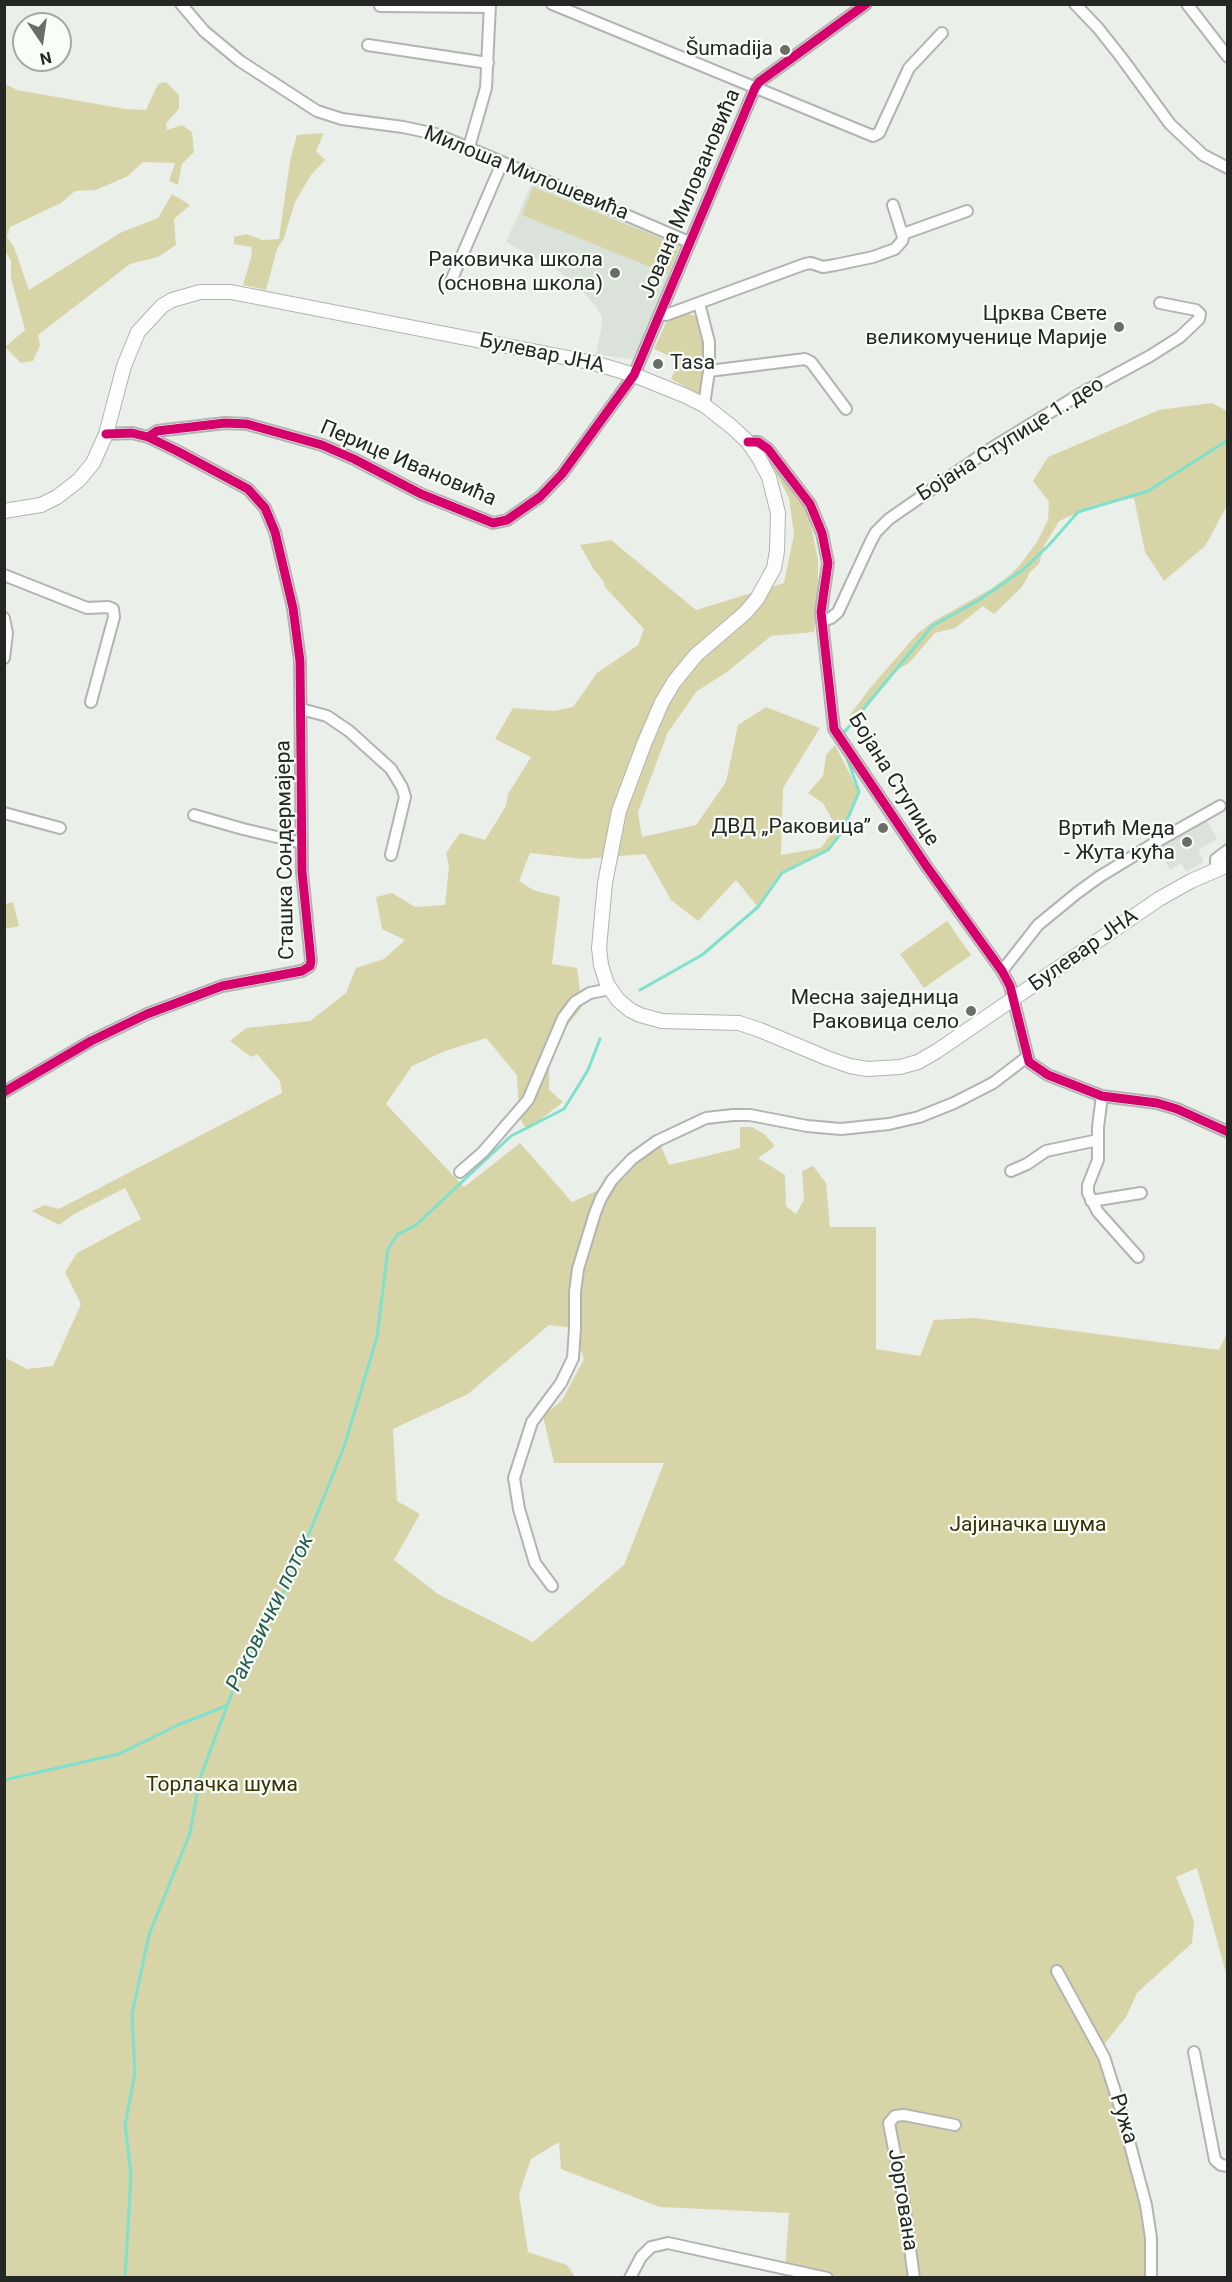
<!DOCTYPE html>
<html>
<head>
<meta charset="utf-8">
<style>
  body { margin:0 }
  #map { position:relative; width:1232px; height:2282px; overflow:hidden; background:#ebefea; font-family:Roboto,sans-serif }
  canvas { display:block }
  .frame { position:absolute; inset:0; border:6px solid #252725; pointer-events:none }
  .north { position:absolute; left:12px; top:12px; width:60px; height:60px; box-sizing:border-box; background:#f8fef7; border:2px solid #a4a8a3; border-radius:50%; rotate:167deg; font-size:16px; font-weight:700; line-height:24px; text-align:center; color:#252725 }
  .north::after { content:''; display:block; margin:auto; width:21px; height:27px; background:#6a6d6a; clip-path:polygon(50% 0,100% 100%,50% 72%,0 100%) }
</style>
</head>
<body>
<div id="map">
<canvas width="1232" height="2282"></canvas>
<div class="frame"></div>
<div class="north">N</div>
</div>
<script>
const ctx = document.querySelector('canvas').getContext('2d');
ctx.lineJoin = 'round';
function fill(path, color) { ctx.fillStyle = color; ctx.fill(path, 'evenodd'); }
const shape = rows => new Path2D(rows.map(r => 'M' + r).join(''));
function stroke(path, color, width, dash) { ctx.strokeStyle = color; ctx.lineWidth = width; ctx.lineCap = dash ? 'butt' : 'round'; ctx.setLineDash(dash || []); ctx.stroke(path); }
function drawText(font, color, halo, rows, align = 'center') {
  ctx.font = font + ' Roboto,sans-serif'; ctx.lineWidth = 4.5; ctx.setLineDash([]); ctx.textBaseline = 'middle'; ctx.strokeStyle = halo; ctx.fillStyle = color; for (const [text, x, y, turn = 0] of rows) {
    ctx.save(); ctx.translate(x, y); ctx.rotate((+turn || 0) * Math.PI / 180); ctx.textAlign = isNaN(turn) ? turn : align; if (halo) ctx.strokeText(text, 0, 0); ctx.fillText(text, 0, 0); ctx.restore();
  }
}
fill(shape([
  [532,183,680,246,637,360,596,354,602,326,602,317,597,308,578,286,559,271,506,242],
  [1205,817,1217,839,1198,850,1204,862,1186,872,1181,863,1170,870,1156,845]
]), '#dae2d9');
fill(shape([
  [166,82,179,95,179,109,166,123,167,130,182,125,192,132,194,152,182,164,178,185,169,181,175,163,143,162,128,176,96,190,75,191,61,203,10,227,7,237,14,247,29,290,120,233,158,218,172,194,190,205,174,219,176,245,158,257,130,264,38,335,40,345,33,361,21,363,5,347,25,330,11,278,11,261,5,251,6,195,5,84,17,90,125,109,146,110,158,84],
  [324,133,316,151,325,160,311,175,295,202,284,238,277,249,266,290,243,285,251,258,252,247,234,244,234,237,246,234,263,240,279,239,290,161,297,135],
  [533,187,680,246,668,274,522,215],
  [690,314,697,317,704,333,705,374,701,395,671,379,679,360,654,349,666,323,680,315],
  [1212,403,1227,411,1228,504,1205,546,1164,581,1145,552,1134,498,1092,506,1059,521,1044,546,1039,564,1030,572,1022,587,994,614,983,606,955,628,935,633,909,663,892,673,867,707,849,716,871,687,917,634,934,621,991,589,1011,574,1020,565,1037,542,1048,520,1049,502,1033,481,1048,457,1159,410],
  [778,469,800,496,810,520,818,560,818,597,814,632,771,636,727,672,697,691,668,732,638,812,642,837,696,825,726,782,738,725,766,707,820,728,783,788,781,855,821,848,836,827,823,803,808,793,823,776,826,755,835,745,859,792,842,832,828,850,782,873,758,907,736,880,698,921,671,900,645,854,584,859,530,853,519,881,533,890,560,897,552,964,577,968,582,1007,549,1048,549,1090,563,1102,527,1130,519,1117,517,1075,486,1038,445,1051,412,1066,386,1104,464,1187,520,1143,572,1202,612,1184,628,1167,661,1146,669,1165,740,1148,740,1127,752,1127,764,1134,775,1146,758,1158,785,1175,786,1206,796,1214,804,1200,802,1171,813,1166,826,1183,830,1227,876,1227,876,1349,920,1356,934,1320,975,1318,1219,1350,1227,1333,1227,1977,1197,1868,1176,1877,1194,1921,1192,1943,1137,1993,1126,2017,1103,2046,1082,2007,1104,2057,1151,2238,1148,2277,823,2278,785,2269,789,2213,660,2207,561,2169,559,2142,531,2159,519,2194,528,2252,567,2265,575,2277,5,2277,4,1357,27,1369,53,1366,81,1304,65,1272,77,1253,141,1219,125,1188,74,1214,59,1225,32,1211,44,1205,59,1209,282,1093,280,1081,257,1054,251,1057,230,1041,246,1028,310,1021,346,993,356,968,384,959,405,940,382,929,376,897,392,893,415,907,445,905,449,867,446,853,460,833,485,840,506,806,508,794,531,757,495,739,513,708,553,711,573,707,597,673,638,645,644,629,605,587,604,582,594,570,580,545,611,540,696,610,784,583,794,534,789,498,775,471],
  [549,1325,573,1328,584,1359,562,1400,543,1416,554,1463,664,1463,624,1565,533,1642,438,1594,394,1560,420,1514,397,1501,393,1429,468,1394],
  [13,902,19,926,5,929,5,904],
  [947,921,971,955,924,988,900,954]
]), '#d7d5a8');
stroke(shape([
  [842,735,932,626,979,600,1024,569,1049,545,1078,512,1148,491,1228,440],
  [640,990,702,955,758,907,782,873,828,850,842,832,859,792,846,755],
  [4,1780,119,1754,178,1725,226,1706],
  [125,2278,131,2174,125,2125,135,2073,132,2014,149,1935,190,1833,200,1778,239,1674,293,1574,344,1447,377,1337,388,1249,397,1235,416,1225,511,1136,564,1109,588,1070,600,1039]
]), '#7ee0cd', 3);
const minor = shape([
  [181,4,204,31,240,61,317,111,342,119,403,127,436,134,689,242],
  [552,4,873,136,879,133,909,68,942,33],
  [1075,4,1098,28,1121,57,1170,124,1203,155,1228,168],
  [1187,4,1228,57],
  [380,6,490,7],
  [368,45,488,63],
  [469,147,486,88,490,4],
  [903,234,967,211],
  [451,281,502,163],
  [699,303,709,342,709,371,704,405],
  [660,314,666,315,805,264,811,263,823,267,835,265,873,257,895,249,902,241,903,237,893,205],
  [709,371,805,359,811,362,846,409],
  [106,434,132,433,148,437,157,431,225,423,247,424,322,445,354,459,421,494,488,521,493,523,507,520,540,497,562,474,634,375,755,88,759,82,866,4],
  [748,442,758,442,768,449,810,504,822,533,828,563,821,612,834,729,927,867,1002,971,1010,986,1029,1062,1048,1075,1102,1096,1157,1103,1177,1109,1228,1132],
  [4,575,87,608,108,607,113,609,114,617,91,702],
  [4,618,7,633,4,658],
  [822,621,831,618,838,612,871,541,876,532,889,519,987,451,1080,394,1150,356,1180,337,1199,319,1200,314,1196,310,1160,303],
  [301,709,327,716,349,731,391,769,402,787,405,797,391,855],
  [4,813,60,828],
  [194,815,243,829,302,843],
  [1216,869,1216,859,1228,850],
  [1002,971,1038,925,1077,893,1099,877,1158,841,1220,806],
  [4,1092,91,1041,147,1014,222,986,302,971,310,966,311,961,302,872,300,661,293,608,275,532,265,508,248,489,177,451,148,437],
  [1102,1096,1098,1127,1098,1160,1088,1185,1088,1193,1098,1212,1138,1257],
  [1011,1171,1027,1164,1046,1151,1098,1140],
  [460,1172,483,1152,528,1100,563,1018,575,1002,590,993,610,989],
  [1091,1201,1141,1193],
  [552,1586,535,1563,519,1509,514,1478,532,1422,561,1383,573,1358,575,1328,575,1292,578,1269,595,1213,601,1198,612,1180,632,1159,657,1141,706,1118,733,1115,750,1115,807,1126,841,1129,889,1124,919,1117,954,1103,993,1083,1027,1057],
  [1057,1971,1104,2057,1120,2107,1146,2205,1151,2238,1151,2278],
  [1194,2052,1215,2160,1221,2165,1228,2166],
  [630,2278,641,2257,651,2247,668,2243,827,2278],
  [914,2278,903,2196,889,2123,895,2116,904,2115,955,2125]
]);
const secondary = shape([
  [4,511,41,505,57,497,79,480,93,463,106,434,124,366,138,332,162,306,172,300,200,292,231,292,594,363,634,375,686,396,704,405,732,427,748,442,759,458,769,477,778,513,777,551,774,568,757,599,745,613,696,655,674,682,662,702,644,744,619,811,605,883,599,948,601,965,607,984,618,1000,630,1010,640,1015,662,1021,739,1023,760,1030,827,1058,850,1066,867,1069,900,1067,918,1062,937,1051,1159,899,1191,881,1228,865]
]);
stroke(minor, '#b1b4b1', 14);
stroke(secondary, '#b1b4b1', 16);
stroke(minor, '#fcfdfc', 10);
stroke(secondary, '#fcfdfc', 14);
stroke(shape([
  [106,434,132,433,148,437,157,431,225,423,247,424,322,445,354,459,421,494,488,521,493,523,507,520,540,497,562,474,634,375,755,88,759,82,866,4],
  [748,442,758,442,768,449,810,504,822,533,828,563,821,612,834,729,927,867,1002,971,1010,986,1029,1062,1048,1075,1102,1096,1157,1103,1177,1109,1228,1132],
  [4,1092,91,1041,147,1014,222,986,302,971,310,966,311,961,302,872,300,661,293,608,275,532,265,508,248,489,177,451,148,437]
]), '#d6006c', 9);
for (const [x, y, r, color] of [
  [785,50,6,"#6a6d6a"],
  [615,273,6,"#6a6d6a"],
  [1119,327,6,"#6a6d6a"],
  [658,364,6,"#6a6d6a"],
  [883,828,6,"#6a6d6a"],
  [1187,842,6,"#6a6d6a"],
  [971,1011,6,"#6a6d6a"]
]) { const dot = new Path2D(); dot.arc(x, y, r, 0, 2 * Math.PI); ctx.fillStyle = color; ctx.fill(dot); stroke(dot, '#f8fef7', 2); }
drawText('21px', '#252725', '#f8fef7', [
  ["Šumadija",773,50],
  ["Раковичка школа",603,261],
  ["(основна школа)",603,285],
  ["Црква Свете",1107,315],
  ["великомученице Марије",1107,339],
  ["Tasa",670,364,"left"],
  ["ДВД „Раковица”",871,828],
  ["Вртић Меда",1175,830],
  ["- Жута кућа",1175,854],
  ["Месна заједница",959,999],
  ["Раковица село",959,1023]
], 'right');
drawText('21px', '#252725', '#f8fef7', [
  ["Милоша Милошевића",526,174,22],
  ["Јована Миловановића",691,194,-67],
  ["Булевар ЈНА",542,354,12],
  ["Бојана Ступице 1. део",1011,440,-32],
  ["Перице Ивановића",408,464,23],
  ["Бојана Ступице",893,780,58],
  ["Сташка Сондермајера",286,850,-91],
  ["Булевар ЈНА",1084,951,-35],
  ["Ружа",1123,2119,73],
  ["Јоргована",902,2200,81]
]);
drawText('21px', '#373306', '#f8fef7', [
  ["Јајиначка шума",1028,1526],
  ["Торлачка шума",222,1786]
]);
drawText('italic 22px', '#265e53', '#f8fef7', [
  ["Раковички поток",271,1613,-64]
]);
</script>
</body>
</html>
